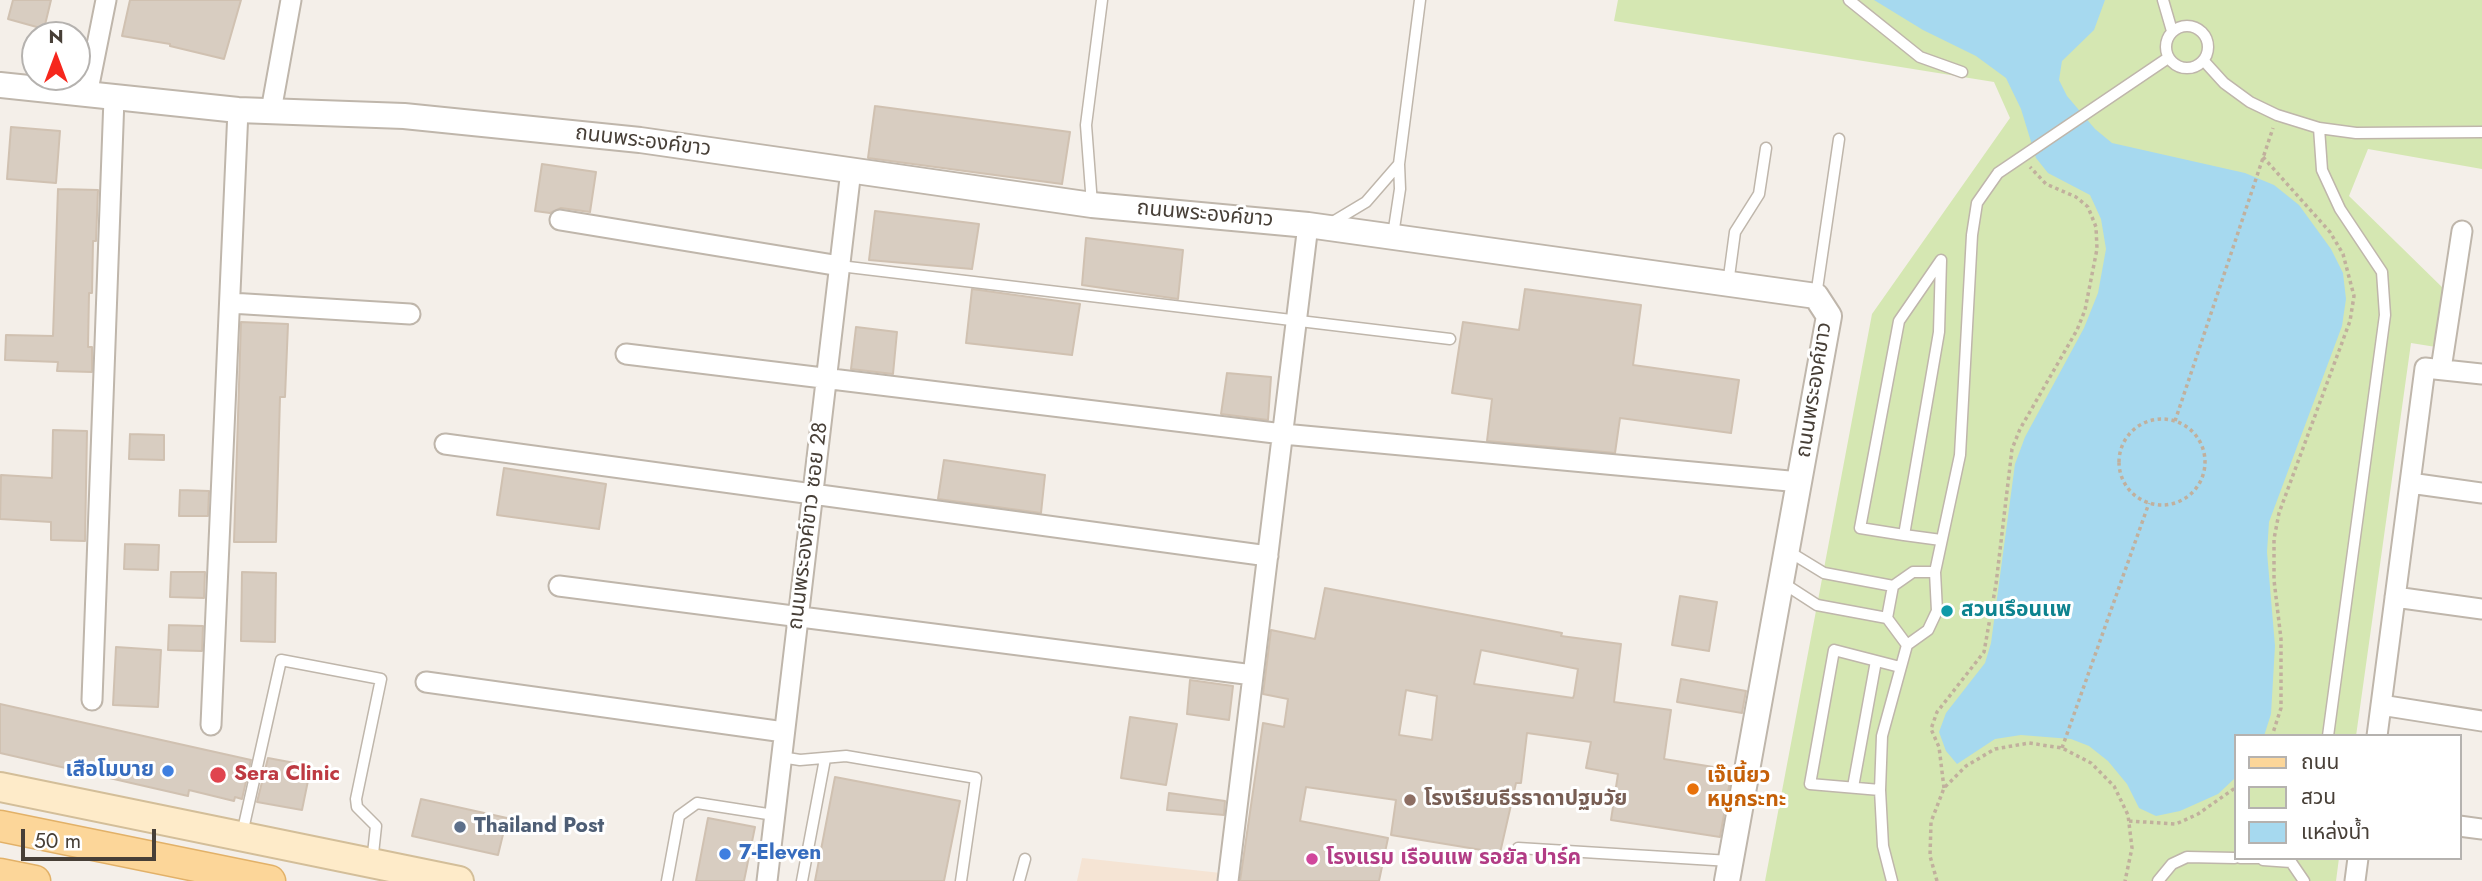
<!DOCTYPE html>
<html>
<head>
<meta charset="utf-8">
<style>
  body { margin:0 }
  #map { position:relative; width:2482px; height:881px; overflow:hidden; background:#f4efe9; font-family:Jost,"Noto Sans Thai",sans-serif }
  canvas { display:block }
  .legend { position:absolute; left:2234px; top:734px; width:228px; height:126px; box-sizing:border-box; background:#fff; border:2px solid #b5b2af; margin:0; padding:9px 12px; list-style:none; font-size:21px; color:#473f37 }
  .legend li { display:flex; align-items:center; gap:14px; height:35px }
  .legend b { width:35px; border:2px solid #b5b2af }
  .north { position:absolute; left:21px; top:21px; width:70px; height:70px; box-sizing:border-box; background:#fff; border:2px solid #b5b2af; border-radius:50%; rotate:0deg; font-size:19px; font-weight:700; line-height:28px; text-align:center; color:#473f37 }
  .north::after { content:''; display:block; margin:auto; width:24px; height:32px; background:#f6271d; clip-path:polygon(50% 0,100% 100%,50% 72%,0 100%) }
  .scale { position:absolute; left:21px; top:829px; width:135px; height:32px; box-sizing:border-box; border:4px solid #473f37; border-top:0; padding-left:9px; font-size:21px; line-height:24px; white-space:nowrap; color:#473f37; -webkit-text-stroke:5px #fff; paint-order:stroke }
</style>
</head>
<body>
<div id="map">
<canvas width="2482" height="881"></canvas>
<ul class="legend">
<li><b style="height:9px;background:#fcd699"></b>ถนน</li>
<li><b style="height:19px;background:#d5e7b2"></b>สวน</li>
<li><b style="height:19px;background:#a6d9ef"></b>แหล่งน้ำ</li>
</ul>
<div class="north">N</div>
<div class="scale">50 m</div>
</div>
<script>
const ctx = document.querySelector('canvas').getContext('2d');
ctx.lineJoin = 'round';
function fill(path, color) { ctx.fillStyle = color; ctx.fill(path, 'evenodd'); }
const shape = rows => new Path2D(rows.map(r => 'M' + r).join(''));
function stroke(path, color, width, dash) { ctx.strokeStyle = color; ctx.lineWidth = width; ctx.lineCap = dash ? 'butt' : 'round'; ctx.setLineDash(dash || []); ctx.stroke(path); }
function drawText(font, color, halo, rows, align = 'center') {
  ctx.font = font + ' Jost,"Noto Sans Thai",sans-serif'; ctx.lineWidth = 6; ctx.setLineDash([]); ctx.textBaseline = 'middle'; ctx.strokeStyle = halo; ctx.fillStyle = color; for (const [text, x, y, turn = 0] of rows) {
    ctx.save(); ctx.translate(x, y); ctx.rotate((+turn || 0) * Math.PI / 180); ctx.textAlign = isNaN(turn) ? turn : align; if (halo) ctx.strokeText(text, 0, 0); ctx.fillText(text, 0, 0); ctx.restore();
  }
}
fill(shape([
  [1082,858,1221,873,1220,881,1077,881]
]), '#f5e4d4');
fill(shape([
  [1618,0,2482,0,2482,169,2368,149,2349,196,2446,291,2436,347,2411,343,2356,736,2235,736,2235,858,2339,858,2336,881,1765,881,1872,314,2010,118,1994,82,1614,21]
]), '#d5e7b2');
fill(shape([
  [1874,0,2105,0,2094,30,2062,61,2059,80,2067,96,2095,129,2112,143,2245,173,2274,185,2299,205,2331,249,2343,273,2346,299,2342,326,2269,522,2267,552,2275,646,2271,714,2264,736,2235,736,2234,779,2218,794,2180,811,2156,816,2139,808,2127,784,2108,761,2089,746,2071,739,2021,735,1995,739,1957,764,1946,751,1939,732,1946,713,1985,663,1991,643,2015,464,2025,437,2084,328,2098,293,2106,249,2101,219,2090,195,2048,173,2036,158,2021,109,2006,78,1976,56,1923,30]
]), '#a6d9ef');
const building = shape([
  [13,0,51,0,44,29,8,19,13,0],
  [130,0,241,0,224,59,170,46,170,44,122,36,130,0],
  [875,106,1070,132,1062,184,868,158,875,106],
  [11,127,60,131,56,183,7,179,11,127],
  [542,164,596,172,590,212,561,208,550,213,535,211,542,164],
  [58,189,98,190,96,241,93,241,92,293,89,293,88,347,92,347,92,372,57,371,58,362,5,360,6,335,53,336,58,189],
  [875,211,979,224,972,269,869,260,875,211],
  [1086,238,1183,250,1178,299,1082,285,1086,238],
  [972,289,1080,304,1072,355,966,343,972,289],
  [1525,289,1641,305,1633,365,1739,380,1731,433,1620,418,1615,453,1487,441,1492,399,1452,393,1463,322,1519,330,1525,289],
  [241,322,288,324,285,397,280,397,276,542,234,542,241,322],
  [856,327,897,332,893,374,851,369,856,327],
  [1227,373,1271,377,1268,420,1221,414,1227,373],
  [53,430,87,431,85,541,51,540,51,522,0,519,1,475,52,478,53,430],
  [130,434,164,435,164,460,129,459,130,434],
  [944,460,1045,475,1041,513,938,499,944,460],
  [504,468,606,484,599,529,497,515,504,468],
  [180,490,209,491,208,516,179,516,180,490],
  [125,544,159,545,158,570,124,569,125,544],
  [171,572,205,572,204,598,170,597,171,572],
  [242,572,276,573,275,642,241,641,242,572],
  [1325,588,1562,633,1561,636,1621,644,1614,702,1671,710,1664,759,1732,770,1720,837,1611,820,1618,774,1586,768,1591,742,1527,733,1521,783,1516,783,1500,853,1391,835,1396,800,1306,787,1300,821,1388,838,1379,881,1240,881,1263,723,1284,727,1288,699,1263,694,1271,630,1315,639,1325,588],
  [1481,650,1578,669,1574,695,1573,698,1474,684,1481,650],
  [1406,690,1437,696,1432,740,1399,735,1406,690],
  [1680,596,1717,602,1709,651,1672,645,1680,596],
  [169,625,203,626,202,651,168,650,169,625],
  [116,647,161,650,158,707,113,705,116,647],
  [1681,679,1746,691,1742,713,1677,702,1681,679],
  [1190,680,1233,686,1229,720,1187,714,1190,680],
  [0,704,251,760,242,799,235,797,234,801,189,790,188,796,0,753,0,704],
  [1130,717,1177,724,1166,785,1121,778,1130,717],
  [268,758,311,766,302,810,257,802,268,758],
  [835,777,960,801,944,881,815,881,835,777],
  [1169,793,1225,801,1224,815,1167,810,1169,793],
  [421,799,507,818,498,855,412,836,421,799],
  [708,818,755,827,744,881,696,881,708,818]
]);
fill(building, '#d8cdc1');
stroke(building, '#d0c1b1', 2);
const service = shape([
  [1849,0,1920,57,1962,72],
  [2163,0,2172,31],
  '2166 47a21 21 0 1 1 42 0a21 21 0 1 1-42 0Z',
  [2204,61,2224,83,2250,102,2277,115,2319,128,2356,133,2482,132],
  [2319,128,2322,170,2340,209,2382,272,2385,315,2328,736],
  [1092,204,1086,125,1102,0],
  [1331,223,1366,202,1399,164],
  [1393,235,1400,189,1399,164,1420,0],
  [840,266,1450,339],
  [1728,284,1735,232,1759,194,1766,148],
  [1816,296,1839,139],
  [1904,535,1939,332,1941,260,1899,321,1860,528,1904,535,1941,540],
  [1788,551,1824,573,1893,586],
  [1783,583,1817,605,1887,618],
  [1907,645,1887,618,1893,586,1913,572,1935,572],
  [781,757,800,760,846,756,976,778,961,881],
  [1853,787,1876,661],
  [1880,790,1810,784,1834,650,1900,667],
  [242,834,281,660,381,679,356,799,357,807,376,826,372,863],
  [1518,848,1730,861],
  [2240,858,2264,858],
  [2263,860,2291,862],
  [2291,862,2304,881],
  [667,881,679,816,697,803,774,815],
  [802,881,825,759],
  [1019,881,1025,859],
  [1892,881,1883,846,1880,790,1882,736,1907,645,1928,630,1937,611,1935,572,1960,455,1972,235,1977,203,1998,173,2168,58],
  [2158,881,2172,864,2187,857,2235,858]
]);
const minor = shape([
  [87,95,106,0],
  [271,111,291,0],
  [560,220,840,266],
  [230,303,410,314],
  [626,354,1283,434,1800,482],
  [2441,369,2462,231],
  [445,444,1268,556],
  [2410,483,2482,493],
  [559,586,1253,675],
  [2395,597,2482,609],
  [426,682,784,732],
  [92,700,114,98],
  [2381,705,2482,721],
  [211,725,238,110],
  [2377,736,2425,368,2482,374],
  [2459,826,2482,829],
  [767,881,851,170],
  [1228,881,1308,225],
  [2355,881,2358,858]
]);
const tertiary = shape([
  [0,85,238,110,404,116,640,140,1092,205,1308,225,1816,296,1829,316,1727,881]
]);
const secondary = shape([
  [0,787,459,881]
]);
const primary = shape([
  [0,826,270,881],
  [0,874,35,881]
]);
stroke(service, '#bfb6ab', 13);
stroke(minor, '#bfb6ab', 23);
stroke(tertiary, '#bfb6ab', 28);
stroke(secondary, '#d3be99', 32);
stroke(primary, '#e2b168', 33);
stroke(shape([
  [2263,157,2330,232,2343,254,2354,296,2350,321,2279,513,2274,539,2274,580,2281,639,2281,708,2272,736],
  '2119 462a43 43 0 1 1 86 0a43 43 0 1 1-86 0Z',
  [2175,421,2273,128],
  [2062,748,2149,503],
  [1944,788,1939,747,1931,729,1937,712,1984,652,1996,584,2012,449,2020,429,2077,330,2085,310,2097,249,2096,227,2088,207,2076,197,2046,184,2030,167],
  [2129,821,2176,824,2198,814,2235,788],
  [1937,881,1930,856,1931,822,1944,788,1966,766,1995,749,2029,743,2062,748,2091,763,2114,786,2128,815,2132,848,2125,881]
]), '#c1b09d', 3.5, [3.5, 3.5]);
stroke(service, '#fff', 10);
stroke(minor, '#fff', 19);
stroke(tertiary, '#fff', 24);
stroke(secondary, '#feebc9', 28);
stroke(primary, '#fcd699', 30);
for (const [x, y, r, color] of [
  [1947,611,7,"#0f9aa8"],
  [168,771,7,"#3f7fe0"],
  [218,775,9,"#e0444e"],
  [1693,789,7,"#e8710a"],
  [1410,800,7,"#8d6e63"],
  [460,827,7,"#5c6f8a"],
  [725,854,7,"#3f7fe0"],
  [1312,859,7,"#d1479c"]
]) { const dot = new Path2D(); dot.arc(x, y, r, 0, 2 * Math.PI); ctx.fillStyle = color; ctx.fill(dot); stroke(dot, '#fff', 2.5); }
drawText('21px', '#473f37', '#fff', [
  ["ถนนพระองค์ขาว",643,142,7],
  ["ถนนพระองค์ขาว",1205,215,5],
  ["ถนนพระองค์ขาว",1815,390,-81],
  ["ถนนพระองค์ขาว ซอย 28",809,526,-83]
]);
drawText('bold 21px', '#0d838f', '#fff', [
  ["สวนเรึอนเเพ",1961,611]
], 'left');
drawText('bold 21px', '#366cbe', '#fff', [
  ["เสือโมบาย",154,771],
  ["7-Eleven",739,854,"left"]
], 'right');
drawText('bold 21px', '#be3a42', '#fff', [
  ["Sera Clinic",234,775]
], 'left');
drawText('bold 21px', '#c56008', '#fff', [
  ["เจ๊เนี้ยว",1707,777],
  ["หมูกระทะ",1707,801]
], 'left');
drawText('bold 21px', '#785e54', '#fff', [
  ["โรงเรียนธีรธาดาปฐมวัย",1424,800]
], 'left');
drawText('bold 21px', '#4e5e75', '#fff', [
  ["Thailand Post",474,827]
], 'left');
drawText('bold 21px', '#b23c85', '#fff', [
  ["โรงแรม เรือนแพ รอยัล ปาร์ค",1326,859]
], 'left');
</script>
</body>
</html>
